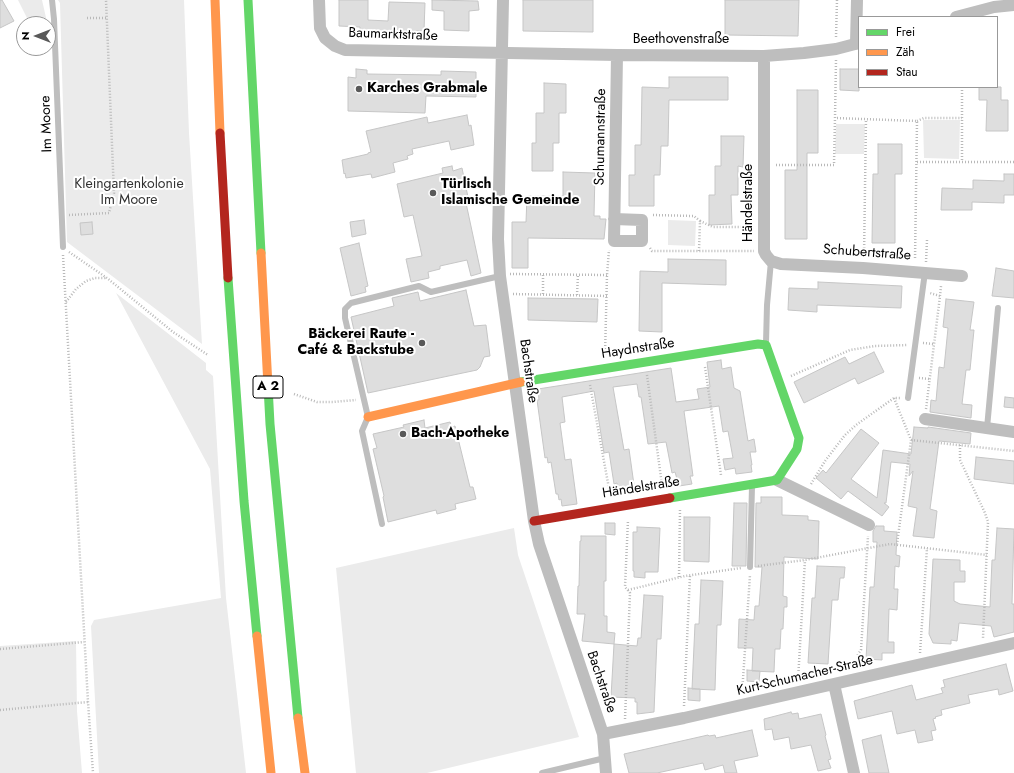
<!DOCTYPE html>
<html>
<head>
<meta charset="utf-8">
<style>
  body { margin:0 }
  #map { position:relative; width:1014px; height:773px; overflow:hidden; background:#fff; font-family:Jost,sans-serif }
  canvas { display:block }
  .legend { position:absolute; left:858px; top:16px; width:140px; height:72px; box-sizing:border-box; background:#fff; border:1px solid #999; margin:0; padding:5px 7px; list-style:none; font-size:12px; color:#000 }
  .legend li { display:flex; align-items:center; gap:8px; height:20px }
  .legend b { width:20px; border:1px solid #999 }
  .north { position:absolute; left:16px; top:16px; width:40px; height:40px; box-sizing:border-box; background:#fff; border:1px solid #999; border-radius:50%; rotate:270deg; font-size:11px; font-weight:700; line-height:16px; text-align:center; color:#000 }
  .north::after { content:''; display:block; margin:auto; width:14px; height:18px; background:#595959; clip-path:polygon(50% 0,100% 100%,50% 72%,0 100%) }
</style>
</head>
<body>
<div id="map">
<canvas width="1014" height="773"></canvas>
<ul class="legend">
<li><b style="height:5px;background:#63d668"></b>Frei</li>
<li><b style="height:5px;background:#ff974d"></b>Zäh</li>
<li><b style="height:5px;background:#b3261e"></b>Stau</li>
</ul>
<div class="north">N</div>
</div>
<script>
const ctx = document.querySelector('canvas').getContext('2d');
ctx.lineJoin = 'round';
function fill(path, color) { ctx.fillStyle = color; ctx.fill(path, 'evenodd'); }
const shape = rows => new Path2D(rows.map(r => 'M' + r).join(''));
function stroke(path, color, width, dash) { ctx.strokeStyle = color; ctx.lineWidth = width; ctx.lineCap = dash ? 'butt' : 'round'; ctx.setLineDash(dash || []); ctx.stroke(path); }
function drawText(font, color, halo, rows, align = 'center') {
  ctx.font = font + ' Jost,sans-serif'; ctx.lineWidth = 4; ctx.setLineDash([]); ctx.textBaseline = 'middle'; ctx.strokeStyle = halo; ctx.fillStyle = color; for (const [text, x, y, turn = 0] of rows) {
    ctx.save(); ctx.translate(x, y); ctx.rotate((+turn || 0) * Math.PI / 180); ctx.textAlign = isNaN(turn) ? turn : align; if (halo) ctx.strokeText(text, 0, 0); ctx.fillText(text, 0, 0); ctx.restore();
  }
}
fill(shape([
  [18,0,42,0,47,22,30,24],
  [58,0,184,0,189,133,202,344,67,242,60,3],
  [923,120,960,120,959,159,924,158],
  [836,124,865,124,864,154,835,154],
  [668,220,696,221,695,246,668,245],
  [116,293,206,363,206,370,213,376,226,598,246,773,99,773,91,626,94,620,221,598,210,469],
  [514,528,518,555,579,737,427,773,356,773,336,568],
  [76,641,77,711,82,773,0,773,0,646]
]), '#ebebeb');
const building = shape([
  [0,0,2,0,14,21,0,28,0,0],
  [339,0,368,0,368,20,388,21,389,2,425,3,424,31,360,31,360,27,339,26,339,0],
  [432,0,478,1,479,10,469,11,469,31,444,30,444,11,432,10,432,0],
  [523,0,593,0,593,32,523,31,523,0],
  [725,0,799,0,798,36,725,35,725,0],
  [356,69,367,70,367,74,441,75,441,71,476,72,476,97,426,96,425,113,348,111,348,77,356,78,356,69],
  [840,69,859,69,859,91,840,90,840,69],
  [669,77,728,77,728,100,669,100,668,146,661,146,660,175,654,175,654,206,629,206,629,175,635,175,635,145,641,145,642,87,669,88,669,77],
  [544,83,566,84,566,113,559,113,559,143,553,143,553,171,532,171,532,143,536,143,536,113,544,113,544,83],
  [979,87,1001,87,1001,100,1008,100,1008,131,986,131,987,100,979,100,979,87],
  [797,90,818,90,818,153,807,153,807,239,785,239,785,170,797,170,797,90],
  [467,115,469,126,471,125,474,145,451,150,449,141,412,149,413,154,407,156,408,159,393,163,395,172,372,178,371,174,346,178,345,173,344,174,342,160,368,154,368,153,371,152,366,131,427,117,428,123,467,115],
  [721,136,744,136,743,167,738,166,738,195,731,195,732,224,709,225,709,195,715,195,715,166,721,166,721,136],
  [878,144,902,144,902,174,895,174,895,243,872,243,873,174,878,174,878,144],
  [452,166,453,171,462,168,469,202,466,203,481,273,471,276,467,260,440,266,440,269,428,272,429,278,411,282,406,259,422,256,413,215,404,217,397,184,443,173,442,168,452,166],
  [563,172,595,173,594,216,600,216,600,219,606,219,604,239,528,238,528,268,512,268,512,222,526,222,527,196,563,196,563,172],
  [1004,174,1014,174,1014,195,1004,195,1004,203,972,202,972,210,941,210,942,188,973,189,973,180,1004,181,1004,174],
  [364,220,366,234,352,237,350,222,364,220],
  [92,222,93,234,81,235,80,223,92,222],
  [359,243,368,286,365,287,366,292,351,296,340,248,359,243],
  [668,259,726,260,726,285,662,283,662,332,639,331,640,271,668,272,668,259],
  [996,268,1014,271,1014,298,992,296,996,268],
  [818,282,902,286,901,308,817,305,817,312,788,310,789,288,818,289,818,282],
  [466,290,474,326,486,325,490,356,484,357,480,367,477,370,368,393,351,317,394,306,392,298,418,292,420,301,466,290],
  [528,298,598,299,597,322,528,320,528,298],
  [946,299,974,302,970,330,974,330,970,370,966,370,962,404,972,405,971,418,930,412,931,400,936,401,939,367,944,368,948,328,943,327,946,299],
  [874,352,884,372,858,384,855,378,804,403,794,382,845,357,849,364,874,352],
  [721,360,722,369,731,367,734,388,740,391,748,441,754,439,756,452,750,452,752,465,751,465,752,472,736,474,735,468,725,470,723,459,733,458,728,431,723,432,719,406,684,411,693,476,690,476,692,484,679,486,675,472,672,473,666,442,648,444,641,397,639,397,637,384,613,387,624,450,629,449,635,492,618,495,617,483,614,484,609,452,604,453,594,391,562,397,565,422,560,423,565,460,571,459,577,504,562,506,561,499,559,500,558,494,556,494,551,462,548,463,547,457,545,458,537,400,539,400,538,389,671,368,676,402,699,399,697,389,710,387,707,362,721,360],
  [1005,397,1014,398,1014,408,1004,407,1005,397],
  [424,420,425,428,450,422,452,427,455,426,470,487,473,487,476,499,455,504,456,509,437,514,436,510,388,522,383,497,384,496,373,449,377,448,373,434,404,427,403,425,424,420],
  [914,427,928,428,928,427,971,433,970,444,939,441,930,509,937,511,934,538,913,536,917,508,908,506,913,471,909,476,910,464,891,462,886,503,884,503,889,507,882,516,848,491,841,499,816,478,823,470,826,473,861,429,879,443,851,479,877,498,883,450,911,454,914,427],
  [976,457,1014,461,1014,484,974,479,976,457],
  [761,497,782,497,782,515,808,516,808,520,819,521,818,559,784,557,783,596,787,597,787,607,784,607,783,629,781,629,780,649,775,649,774,672,752,671,753,648,738,648,739,619,754,620,755,606,759,606,762,567,755,567,756,503,761,503,761,497],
  [734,503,747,503,746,566,732,566,734,503],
  [684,517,710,517,709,562,684,561,684,517],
  [605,523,615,523,615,535,605,534,605,523],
  [876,526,884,526,884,531,897,532,896,555,900,556,899,567,895,566,894,589,898,589,897,610,889,609,888,642,894,642,894,653,882,653,882,660,866,659,870,587,874,587,876,556,877,542,873,542,873,531,876,526],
  [637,527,660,528,658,572,645,572,645,578,634,577,634,571,633,571,633,532,637,532,637,527],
  [997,528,1014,529,1012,604,1014,604,1014,632,994,637,991,626,959,623,957,641,951,640,951,644,933,643,929,634,933,559,960,560,960,571,965,571,965,582,954,582,954,601,960,604,990,607,992,560,995,560,997,528],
  [581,536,606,536,606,581,604,581,604,616,607,616,607,632,615,633,614,644,582,641,585,614,577,614,578,586,579,586,580,541,581,541,581,536],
  [817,566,845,567,844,578,840,578,838,600,832,600,828,664,808,663,812,598,815,598,817,566],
  [701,580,723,581,721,625,717,625,715,690,692,689,695,624,699,624,701,580],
  [644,595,663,596,661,639,657,639,654,712,637,714,637,702,635,702,635,698,611,697,614,644,637,646,638,638,641,638,644,595],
  [1006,664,1013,691,999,695,998,689,968,695,970,703,941,710,942,715,935,717,936,718,933,719,936,730,931,731,933,740,918,743,915,730,897,734,892,711,858,719,854,701,912,685,916,700,943,693,941,688,945,687,943,680,1006,664],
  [747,670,760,671,759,682,747,681,747,670],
  [688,688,700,689,700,701,688,700,688,688],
  [791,712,792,714,798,713,799,719,821,714,826,735,825,736,831,759,828,760,831,768,818,771,811,745,791,749,789,737,774,740,772,729,765,730,764,719,791,712],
  [752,730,758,756,734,761,737,773,725,773,723,765,705,770,703,763,657,773,629,773,624,754,708,735,709,736,715,735,716,738,752,730],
  [881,735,889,773,869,773,862,740,881,735]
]);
fill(building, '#dedede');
stroke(building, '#c6c6c6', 1);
stroke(shape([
  [87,18,107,18],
  [836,37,837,0],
  [836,60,835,118,917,121,915,260],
  [962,87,962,161],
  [917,121,924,118,962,118],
  [917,162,1014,162],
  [776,165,834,165,835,118],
  [69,215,109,213,114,193,106,0],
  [653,215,694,216,700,221,699,251],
  [700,221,713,227,754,227],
  [650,248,652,251,754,251],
  [69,252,107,278,173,332,208,355],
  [63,255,88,702,93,773],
  [864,257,866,119],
  [926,262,927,240],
  [510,274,607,275],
  [513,294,607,296],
  [543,294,543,275],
  [577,295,578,275],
  [940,296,941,286],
  [66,302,76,289,86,281,95,278,106,278],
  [923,343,934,344],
  [605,355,607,275,609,250],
  [705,367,721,475],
  [647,375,662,485],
  [791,376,850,350,875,346,908,345],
  [919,378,930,379],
  [590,385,610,494],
  [294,394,317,402,333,402,356,400],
  [894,398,911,440,897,544],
  [926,409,940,296,930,293],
  [911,440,1014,451],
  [960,445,960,460,985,513,988,522,983,638],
  [811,484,825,461,845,435,856,425,894,398,900,398],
  [758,566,805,560,890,544,987,555],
  [679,577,680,509],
  [628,590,685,576,741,568],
  [0,649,84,642],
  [920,653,927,548],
  [857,667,858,654,861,650,868,536],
  [798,680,805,560],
  [742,694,750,575],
  [684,706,690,575],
  [0,710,88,702],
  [625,719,630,593,625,587,628,520]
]), '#b9b9b9', 2.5, [1, 2]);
stroke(shape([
  [52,0,54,19,63,247],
  [766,343,767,305,771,261],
  [908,398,925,272],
  [987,428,998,308],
  [382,524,362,431,368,417,345,318,345,309,351,303,419,286,431,292,500,276],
  [750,567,752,486],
  [542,773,605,758]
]), '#bebebe', 6);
stroke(shape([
  [319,0,320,28,325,38,335,46,345,50,617,55,764,56,804,53,836,49,859,43],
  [503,0,498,239,500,276,534,521,539,544,603,734,606,773],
  [956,17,994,7,1014,5],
  [856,44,857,0],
  [764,56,764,251,766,255,771,261,781,264,863,268,962,276],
  [614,219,642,220,642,241,614,241,617,55],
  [925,419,1014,432],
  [777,480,869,525],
  [834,684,854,773],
  [603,734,684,718,1014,643]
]), '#bebebe', 12);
stroke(shape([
  [248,0,261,253],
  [228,278,244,501,257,636],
  [521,382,758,344,766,345,799,438,797,449,777,480,670,498],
  [268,386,270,424,298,718]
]), '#63d668', 9);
stroke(shape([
  [215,0,220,133],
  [261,253,268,386],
  [368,417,521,382],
  [257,636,271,773],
  [298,718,305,773]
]), '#ff974d', 9);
stroke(shape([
  [220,133,228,278],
  [534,521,670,498]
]), '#b3261e', 9);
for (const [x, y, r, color] of [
  [359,89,4,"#595959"],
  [433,193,4,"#595959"],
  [422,343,4,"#595959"],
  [403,434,4,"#595959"]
]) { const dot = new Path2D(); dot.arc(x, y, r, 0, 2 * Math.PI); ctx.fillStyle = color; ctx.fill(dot); stroke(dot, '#fff', 1.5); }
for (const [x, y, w] of [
  [268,387,30]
]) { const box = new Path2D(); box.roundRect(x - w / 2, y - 11, w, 22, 3); ctx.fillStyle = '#fff'; ctx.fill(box); stroke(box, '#000', 1); }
drawText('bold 13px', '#000', null, [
  ["A 2",268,387]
]);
drawText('14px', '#000', '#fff', [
  ["Baumarktstraße",393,35,2],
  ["Beethovenstraße",681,40],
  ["Im Moore",47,124,-92],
  ["Schumannstraße",601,137,-89],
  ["Händelstraße",749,203,-90],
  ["Schubertstraße",867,253,4],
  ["Haydnstraße",638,349,-9],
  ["Bachstraße",528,371,82],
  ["Händelstraße",641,488,-9],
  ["Kurt-Schumacher-Straße",805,676,-13],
  ["Bachstraße",601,682,71]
]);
drawText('bold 14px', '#000', '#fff', [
  ["Karches Grabmale",367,89],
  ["Türlisch",441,185],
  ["Islamische Gemeinde",441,201],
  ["Bäckerei Raute -",414,335,"right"],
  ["Café & Backstube",414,351,"right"],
  ["Bach-Apotheke",411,434]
], 'left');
drawText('14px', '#313131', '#fff', [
  ["Kleingartenkolonie",129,185],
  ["Im Moore",129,201]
]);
</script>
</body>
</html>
